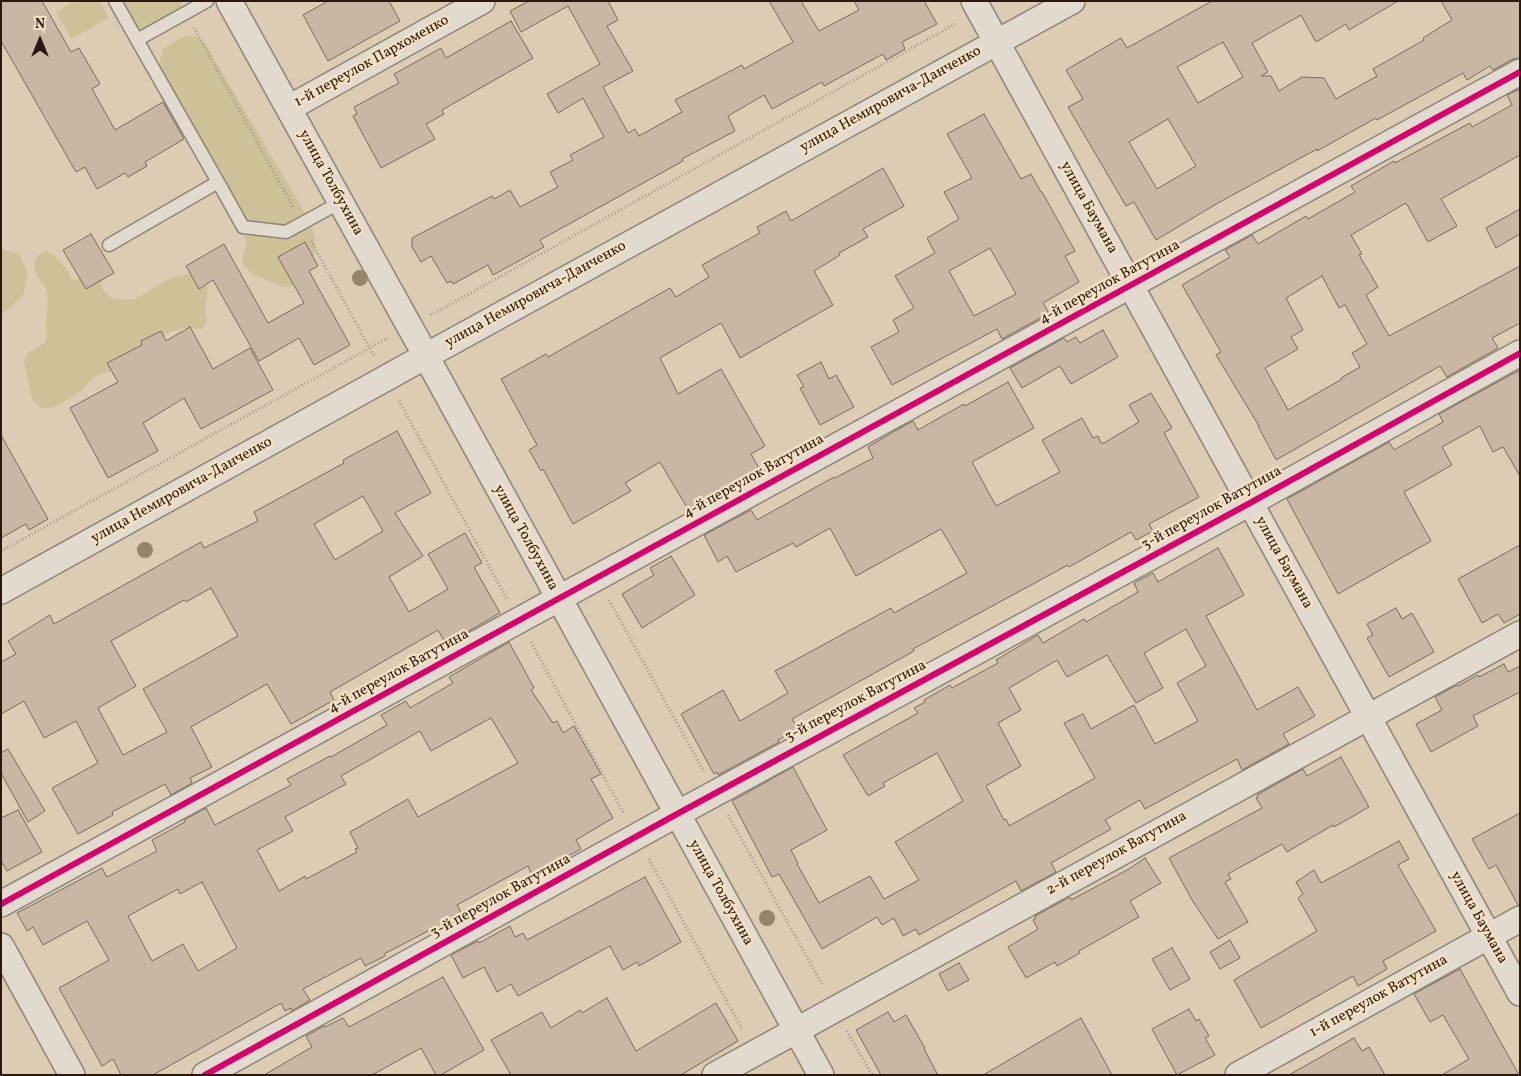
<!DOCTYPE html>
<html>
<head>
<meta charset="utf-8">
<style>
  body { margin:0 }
  #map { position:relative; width:1521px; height:1076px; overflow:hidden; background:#dcccb4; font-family:Vollkorn,serif }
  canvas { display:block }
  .frame { position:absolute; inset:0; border:2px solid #2b1910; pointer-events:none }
  .north { position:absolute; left:15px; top:15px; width:50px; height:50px; -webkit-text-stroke:4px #f3e0c3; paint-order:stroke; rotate:0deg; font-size:14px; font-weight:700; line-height:20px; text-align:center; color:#2b1910 }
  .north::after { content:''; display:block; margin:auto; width:18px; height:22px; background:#2b1910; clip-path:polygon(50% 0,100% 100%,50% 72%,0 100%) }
</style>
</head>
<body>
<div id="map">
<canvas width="1521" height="1076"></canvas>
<div class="frame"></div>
<div class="north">N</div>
</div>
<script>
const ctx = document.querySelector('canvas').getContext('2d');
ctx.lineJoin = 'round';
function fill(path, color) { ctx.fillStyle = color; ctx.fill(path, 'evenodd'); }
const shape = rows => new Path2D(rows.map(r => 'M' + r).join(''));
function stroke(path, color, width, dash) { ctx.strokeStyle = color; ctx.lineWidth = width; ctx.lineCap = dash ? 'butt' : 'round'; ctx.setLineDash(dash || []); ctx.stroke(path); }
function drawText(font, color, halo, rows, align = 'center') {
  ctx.font = font + ' Vollkorn,serif'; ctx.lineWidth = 5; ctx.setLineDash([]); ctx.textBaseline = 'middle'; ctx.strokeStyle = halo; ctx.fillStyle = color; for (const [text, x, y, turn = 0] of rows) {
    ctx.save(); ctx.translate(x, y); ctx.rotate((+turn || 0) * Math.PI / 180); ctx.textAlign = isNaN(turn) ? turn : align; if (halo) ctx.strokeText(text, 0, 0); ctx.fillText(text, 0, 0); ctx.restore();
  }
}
fill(shape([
  [75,1,99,1,109,18,71,39,56,12],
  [122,1,182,1,182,2,180,11,144,30,138,27],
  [189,36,201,39,206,45,305,213,312,229,315,237,315,252,309,266,293,286,288,288,277,285,252,274,243,264,242,257,247,243,215,167,208,151,172,95,159,70,161,55,163,49,182,37],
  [1,249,19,254,28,273,23,295,8,310,1,314],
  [46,251,55,256,68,271,71,279,76,279,91,276,99,279,104,291,110,297,120,300,135,299,173,277,186,274,197,276,205,282,208,288,205,311,207,317,206,324,201,329,182,328,168,333,120,372,111,371,94,377,80,392,60,404,51,408,41,408,32,399,24,361,28,353,42,345,46,341,47,335,46,328,48,296,46,288,37,276,34,268,35,261,38,255]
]), '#cdc297');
const building = shape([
  [1,1,42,1,71,52,79,48,100,84,92,89,115,130,163,102,184,139,145,162,147,166,128,177,125,173,97,189,85,167,76,172,1,41,1,1],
  [328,1,389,1,400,21,328,61,303,15,328,1],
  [529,1,608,1,618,20,607,26,633,71,603,87,628,133,635,129,639,136,682,112,675,100,742,65,744,69,793,42,769,1,801,1,819,31,859,10,854,1,924,1,937,24,902,42,905,49,886,60,883,54,824,86,822,82,772,109,764,95,728,116,735,131,682,159,683,161,540,240,544,247,493,275,488,265,453,284,451,281,447,283,431,256,421,262,412,247,412,238,492,196,494,199,510,190,520,207,558,187,550,172,573,160,570,155,604,137,583,98,558,113,547,94,600,64,568,6,521,32,510,11,529,1],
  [1212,1,1398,1,1349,30,1346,24,1316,42,1301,15,1252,43,1268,72,1261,76,1271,76,1279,91,1302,77,1324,78,1336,99,1377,76,1373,69,1424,40,1423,38,1452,20,1441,1,1520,1,1520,58,1513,59,1493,70,1490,66,1467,80,1463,73,1377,120,1376,118,1317,151,1317,149,1218,203,1156,240,1134,202,1126,206,1068,107,1083,99,1066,70,1121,38,1127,48,1212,1],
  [1223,42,1243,77,1198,103,1177,67,1223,42],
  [1168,119,1196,166,1157,189,1129,142,1168,119],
  [511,21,533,58,442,110,444,114,426,124,435,139,381,168,353,116,357,114,354,107,399,83,394,74,441,48,446,58,511,21],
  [1520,89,1520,155,1441,199,1457,226,1428,242,1406,203,1351,235,1362,254,1359,255,1378,287,1366,295,1389,336,1520,266,1520,323,1492,338,1498,348,1447,377,1440,366,1276,460,1258,426,1259,426,1216,355,1221,352,1182,285,1230,257,1225,250,1252,235,1258,244,1306,216,1308,219,1355,192,1351,186,1394,161,1395,163,1470,123,1472,127,1512,105,1507,95,1520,89],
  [1322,276,1339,308,1345,305,1367,344,1352,353,1360,367,1341,378,1342,379,1288,410,1265,368,1298,349,1291,337,1303,330,1286,298,1322,276],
  [984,114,1021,179,1031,174,1041,192,1042,192,1075,251,1065,256,1079,282,1043,303,1049,313,1002,339,997,329,892,385,871,347,899,332,893,320,914,308,895,276,935,253,927,238,959,219,944,192,972,178,947,134,984,114],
  [990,248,1016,294,974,316,949,271,990,248],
  [883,168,904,206,863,229,868,237,839,253,840,255,814,271,833,305,740,358,721,323,660,358,678,394,721,369,765,446,751,454,759,468,736,481,738,484,689,511,660,462,625,483,631,491,573,524,543,469,541,471,529,450,537,445,501,379,546,354,548,357,670,288,676,297,709,277,702,265,760,233,757,227,786,211,791,221,883,168],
  [1520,209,1520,234,1496,248,1486,228,1520,209],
  [91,234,114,273,86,289,63,250,91,234],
  [305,242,318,266,309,271,350,345,314,365,299,338,259,361,213,280,199,289,186,266,224,244,268,323,304,303,278,257,305,242],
  [190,327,213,369,250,348,273,390,201,429,184,398,143,423,158,451,108,478,70,408,118,382,107,363,142,345,141,341,161,331,166,341,190,327],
  [1103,330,1118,357,1071,384,1060,366,1022,388,1010,368,1064,338,1067,342,1076,337,1080,343,1103,330],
  [821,362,829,379,836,375,854,407,820,425,800,388,804,387,797,375,821,362],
  [1520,370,1520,476,1503,447,1493,452,1480,426,1442,447,1452,465,1404,492,1431,541,1338,594,1287,499,1389,442,1394,450,1443,422,1439,414,1520,370],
  [1008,382,1034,428,972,462,996,506,1060,472,1042,440,1082,418,1093,438,1098,436,1101,443,1104,443,1139,422,1129,405,1151,393,1172,428,1164,433,1199,497,1149,524,1153,531,1136,540,1131,532,1069,567,1068,565,913,649,914,651,792,719,798,729,778,740,779,742,718,775,717,772,714,774,681,714,723,690,740,721,788,693,775,671,891,608,894,613,967,573,941,529,856,576,830,528,796,547,793,543,736,572,727,556,718,562,704,535,751,510,757,520,834,477,835,478,873,458,868,447,895,431,913,421,918,430,964,404,965,406,1008,382],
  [397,431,431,493,395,513,423,556,389,577,409,612,448,589,428,554,465,533,482,563,474,567,500,613,446,644,438,630,330,692,334,700,291,724,267,684,191,727,212,767,190,778,192,783,171,795,165,784,112,812,113,815,78,834,52,788,98,763,76,721,44,738,24,701,1,714,1,662,16,654,8,641,50,615,54,624,201,542,204,548,258,521,254,512,344,463,343,460,397,431],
  [363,496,383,531,335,560,314,524,363,496],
  [211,588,238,636,143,689,167,732,123,755,98,708,136,686,111,641,184,600,186,602,211,588],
  [1,435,48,519,29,530,26,524,1,538,1,435],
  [1520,545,1520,614,1504,623,1498,614,1482,623,1458,579,1520,545],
  [1218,548,1244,595,1206,616,1257,710,1298,687,1315,716,1283,734,1289,744,1242,770,1237,759,1145,809,1140,800,1105,820,1111,829,1051,863,1056,872,1021,891,1016,881,919,935,916,929,903,936,894,918,882,925,877,917,822,949,779,874,772,877,732,801,793,767,827,830,791,850,798,863,797,864,819,903,870,876,884,899,919,880,895,842,963,801,937,753,883,783,885,786,868,796,843,755,918,713,914,708,925,702,924,700,950,685,952,688,998,663,996,660,1038,635,1043,643,1084,619,1086,622,1138,592,1134,583,1153,573,1158,582,1218,548],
  [1186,629,1206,666,1177,683,1198,721,1155,744,1134,705,1091,729,1083,714,1064,723,1095,778,1009,826,1006,819,1004,820,986,786,1021,766,998,723,1021,710,1009,688,1057,660,1067,677,1107,655,1136,703,1163,688,1144,653,1186,629],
  [671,556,695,595,642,628,622,594,654,575,650,568,671,556],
  [1396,608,1402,619,1412,613,1434,652,1389,677,1367,638,1373,635,1367,624,1396,608],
  [509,642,534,688,531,690,553,723,557,721,563,733,574,726,601,774,591,779,613,818,576,840,581,849,532,875,528,866,457,905,463,916,438,930,434,932,432,929,384,954,385,956,365,966,361,958,303,989,310,1000,292,1011,291,1008,285,1011,281,1003,153,1075,121,1075,113,1059,102,1066,59,988,109,960,87,921,43,945,33,927,27,931,17,913,102,868,107,877,157,851,152,840,185,822,184,820,206,808,215,825,291,785,287,779,330,756,331,757,387,725,381,715,406,701,410,708,453,683,449,677,509,642],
  [491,718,518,763,418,817,408,799,350,832,358,848,355,849,357,852,306,879,305,876,279,891,257,850,293,831,285,817,346,784,341,776,420,731,431,751,491,718],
  [202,882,237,948,198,971,183,944,152,961,128,916,178,889,180,894,202,882],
  [1504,664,1508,672,1520,666,1520,692,1473,716,1478,726,1431,752,1416,724,1442,710,1435,697,1457,685,1458,686,1478,675,1479,677,1504,664],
  [8,749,45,811,28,822,1,773,1,753,8,749],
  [1341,757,1369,807,1334,827,1333,825,1287,852,1282,844,1228,874,1231,879,1225,882,1248,922,1218,939,1192,900,1169,858,1262,808,1256,798,1258,797,1257,795,1303,769,1307,776,1341,757],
  [18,810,42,852,7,871,1,861,1,818,18,810],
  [1520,813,1520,905,1518,905,1496,865,1489,869,1472,839,1520,813],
  [1399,841,1409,859,1398,865,1436,931,1383,961,1387,969,1358,986,1353,976,1261,1028,1234,980,1317,931,1298,898,1303,894,1296,882,1314,870,1321,883,1399,841],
  [1145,858,1161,883,1130,901,1139,917,1079,951,1080,953,1057,966,1055,962,1026,978,1008,947,1038,929,1033,920,1036,918,1035,916,1070,897,1071,900,1129,869,1145,858],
  [645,877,681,942,639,966,637,962,623,970,610,946,518,996,511,984,497,992,484,967,463,978,451,955,478,941,479,943,510,926,515,937,523,933,527,940,645,877],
  [1230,940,1240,958,1220,969,1210,952,1230,940],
  [1172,948,1190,979,1170,990,1152,959,1172,948],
  [959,963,969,980,948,991,939,974,959,963],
  [1460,969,1519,1075,1442,1075,1469,1059,1443,1015,1430,1022,1414,994,1460,969],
  [443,977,484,1050,441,1075,436,1075,421,1048,372,1075,264,1075,312,1047,306,1036,324,1026,325,1027,343,1018,349,1027,443,977],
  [607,998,636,1051,716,1003,738,1041,681,1075,511,1075,491,1040,542,1012,551,1028,580,1010,582,1013,607,998],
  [1189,1009,1196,1021,1199,1019,1209,1036,1205,1038,1215,1055,1177,1075,1152,1029,1189,1009],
  [888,1012,894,1022,906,1015,925,1048,924,1049,938,1075,881,1075,856,1030,888,1012],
  [1081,1018,1112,1075,983,1075,1038,1043,1081,1018],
  [1354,1038,1362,1051,1369,1047,1385,1075,1289,1075,1354,1038]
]);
fill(building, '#cab6a4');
stroke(building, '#766b5f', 1);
const service = shape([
  [115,1,137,40],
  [218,182,243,227,286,232,341,202],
  [109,245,218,182,137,40,207,1]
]);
const minor = shape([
  [229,1,426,356,821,1075],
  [974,1,1520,993],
  [289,108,482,1],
  [1,591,426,356,1072,1],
  [1,904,1520,72],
  [1,946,72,1075],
  [205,1075,677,814,1250,503,1520,353],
  [715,1075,1520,634],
  [1238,1075,1520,919]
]);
stroke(service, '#8e8375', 15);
stroke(minor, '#8e8375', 28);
stroke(shape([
  [194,28,293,207],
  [311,241,374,356],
  [431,315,957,23],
  [399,401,507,599],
  [1,551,388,338],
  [609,600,704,772],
  [531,642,624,814],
  [728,815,823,986],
  [649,859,743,1031],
  [847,1031,872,1075]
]), '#a0988f', 3, [1, 2.5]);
stroke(service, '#e2dace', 12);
stroke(minor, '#e2dace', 25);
stroke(shape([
  [1,904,1520,72],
  [205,1075,677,814,1250,503,1520,353]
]), '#d6006c', 6);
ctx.fillStyle = '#93846c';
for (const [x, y] of [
  [360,278],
  [145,550],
  [767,918]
]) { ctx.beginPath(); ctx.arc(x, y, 8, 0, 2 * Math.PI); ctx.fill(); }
drawText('15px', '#2b1910', '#f3e0c3', [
  ["1-й переулок Пархоменко",372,62,-29],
  ["улица Немировича-Данченко",891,100,-29],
  ["улица Толбухина",330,183,61],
  ["улица Баумана",1088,208,61],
  ["4-й переулок Ватутина",1110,283,-29],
  ["улица Немировича-Данченко",536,295,-29],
  ["4-й переулок Ватутина",754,477,-29],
  ["улица Немировича-Данченко",182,491,-29],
  ["3-й переулок Ватутина",1212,509,-29],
  ["улица Толбухина",525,538,61],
  ["улица Баумана",1283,563,61],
  ["4-й переулок Ватутина",399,672,-29],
  ["3-й переулок Ватутина",856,702,-28],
  ["2-й переулок Ватутина",1117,854,-29],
  ["улица Толбухина",720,893,61],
  ["3-й переулок Ватутина",501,897,-29],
  ["улица Баумана",1478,918,61],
  ["1-й переулок Ватутина",1379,997,-29]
]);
</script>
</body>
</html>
